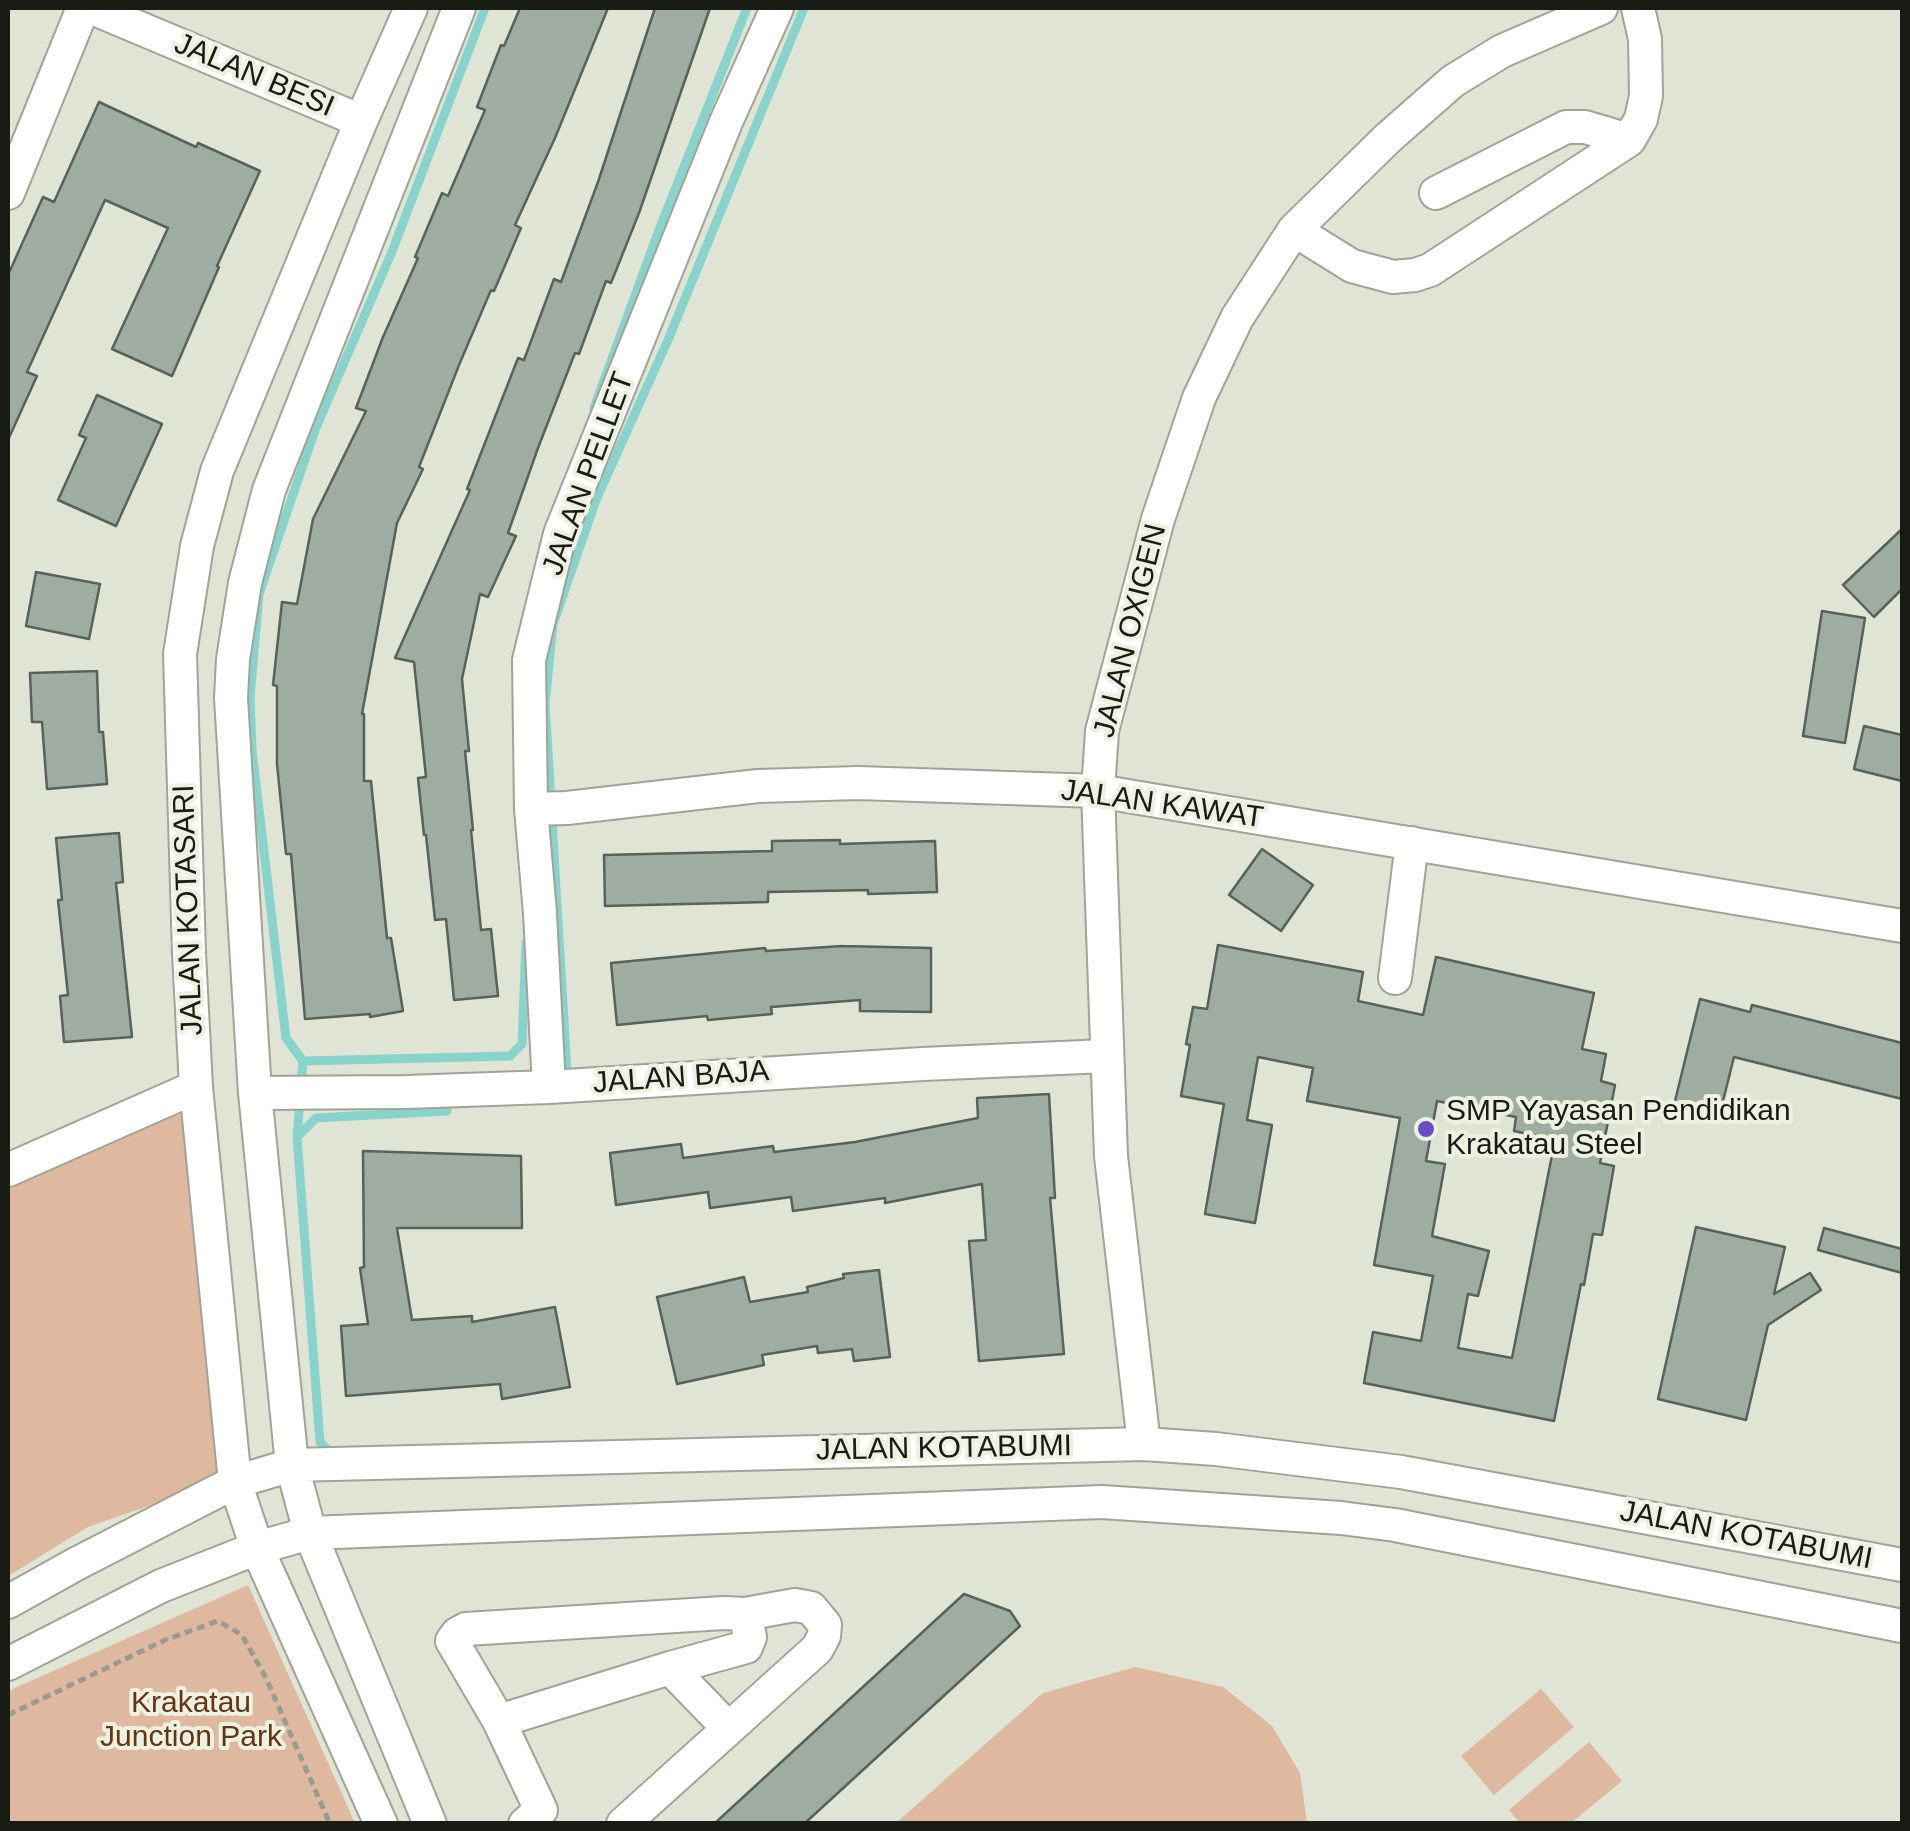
<!DOCTYPE html>
<html>
<head>
<meta charset="utf-8">
<style>
  body { margin:0 }
  #map { position:relative; width:1910px; height:1831px; overflow:hidden; background:#dfe4d5; font-family:Helvetica,sans-serif }
  canvas { display:block }
  .frame { position:absolute; inset:0; border:10px solid #191b15; pointer-events:none }
</style>
</head>
<body>
<div id="map">
<canvas width="1910" height="1831"></canvas>
<div class="frame"></div>
</div>
<script>
const ctx = document.querySelector('canvas').getContext('2d');
ctx.lineJoin = 'round';
function fill(path, color) { ctx.fillStyle = color; ctx.fill(path, 'evenodd'); }
const shape = rows => new Path2D(rows.map(r => 'M' + r).join(''));
function stroke(path, color, width, dash) { ctx.strokeStyle = color; ctx.lineWidth = width; ctx.lineCap = dash ? 'butt' : 'round'; ctx.setLineDash(dash || []); ctx.stroke(path); }
function drawText(font, color, halo, rows, align = 'center') {
  ctx.font = font + ' Helvetica,sans-serif'; ctx.lineWidth = 8; ctx.setLineDash([]); ctx.textBaseline = 'middle'; ctx.strokeStyle = halo; ctx.fillStyle = color; for (const [text, x, y, turn = 0] of rows) {
    ctx.save(); ctx.translate(x, y); ctx.rotate((+turn || 0) * Math.PI / 180); ctx.textAlign = isNaN(turn) ? turn : align; if (halo) ctx.strokeText(text, 0, 0); ctx.fillText(text, 0, 0); ctx.restore();
  }
}
fill(shape([
  [195,1110,240,1474,88,1527,8,1576,8,1167],
  [248,1585,355,1823,8,1823,8,1691],
  [1135,1667,1223,1687,1272,1726,1300,1773,1307,1823,896,1823,1043,1693],
  [1541,1689,1574,1727,1494,1795,1461,1756],
  [1589,1742,1622,1781,1571,1823,1520,1823,1509,1810]
]), '#dfb8a0');
stroke(shape([
  [594,408,659,230,747,8],
  [551,800,545,704,553,624,596,500,668,340,804,8],
  [558,820,552,821,567,1072],
  [303,1061,510,1056,522,1044,526,942],
  [301,1084,303,1061,286,1038,252,750,250,697,259,594,315,430,391,254,485,8],
  [297,1137,300,1100],
  [332,1455,320,1442,297,1137,316,1118,447,1111]
]), '#88d3cc', 9);
const building = shape([
  [520,8,608,8,555,138,515,225,521,228,494,291,491,290,459,365,419,467,423,469,397,523,362,714,364,714,364,781,371,781,387,938,391,938,403,1011,370,1017,370,1014,305,1019,291,854,286,854,277,764,277,686,273,685,282,602,297,604,313,519,366,411,356,408,383,337,418,258,415,257,442,193,448,196,485,110,477,107,501,45,504,46,520,8],
  [655,8,710,8,639,213,611,283,606,281,579,354,575,353,538,448,508,533,516,536,488,597,480,594,462,679,469,751,465,751,473,830,471,830,481,930,491,929,498,996,454,1000,446,919,435,920,426,835,424,835,418,778,426,777,414,662,395,658,470,490,467,489,518,358,524,360,554,279,561,282,598,182,655,8],
  [99,102,196,147,198,143,260,171,217,266,219,267,172,376,112,349,168,228,105,200,27,372,37,376,8,440,8,275,43,197,54,202,99,102],
  [97,395,162,424,116,526,58,500,86,438,79,435,97,395],
  [1902,529,1902,589,1874,617,1843,585,1902,529],
  [36,572,100,584,89,639,26,626,36,572],
  [1822,611,1865,618,1845,743,1803,736,1822,611],
  [97,671,99,732,103,732,107,784,47,789,42,722,32,722,30,673,97,671],
  [1864,726,1902,735,1902,781,1854,769,1864,726],
  [119,833,123,882,116,883,132,1037,64,1042,60,996,68,995,58,900,62,900,56,838,119,833],
  [840,840,840,844,935,841,937,892,868,894,868,890,768,892,768,902,605,906,604,855,772,851,772,841,840,840],
  [1262,849,1313,885,1281,931,1229,895,1262,849],
  [1218,945,1363,972,1358,1001,1423,1015,1436,957,1594,993,1582,1049,1606,1054,1601,1081,1615,1085,1600,1163,1614,1166,1602,1235,1593,1234,1584,1285,1581,1284,1554,1421,1364,1383,1373,1332,1421,1341,1433,1276,1374,1265,1400,1118,1307,1101,1313,1068,1258,1057,1247,1120,1272,1125,1255,1223,1205,1214,1224,1104,1181,1096,1190,1045,1186,1044,1193,1007,1207,1009,1218,945],
  [1437,1101,1516,1117,1514,1131,1555,1140,1512,1358,1458,1348,1468,1294,1478,1296,1489,1251,1432,1236,1445,1164,1426,1161,1437,1101],
  [842,946,931,948,931,1012,860,1011,860,1000,771,1007,772,1014,708,1020,707,1016,617,1025,611,963,765,948,766,951,842,946],
  [1700,999,1750,1012,1752,1005,1902,1043,1902,1099,1734,1057,1719,1117,1674,1105,1700,999],
  [1049,1094,1055,1198,1050,1198,1064,1354,979,1361,969,1241,986,1240,982,1184,885,1203,885,1198,793,1211,791,1197,710,1208,708,1192,616,1205,610,1153,681,1144,683,1158,773,1146,774,1152,855,1142,978,1118,977,1098,1049,1094],
  [363,1151,521,1156,522,1228,397,1228,412,1320,472,1316,472,1322,555,1307,570,1387,502,1399,500,1384,346,1396,341,1326,368,1324,360,1268,364,1267,363,1151],
  [1696,1227,1785,1247,1774,1294,1810,1273,1821,1290,1768,1325,1746,1420,1658,1399,1696,1227],
  [1824,1228,1902,1249,1902,1273,1818,1250,1824,1228],
  [879,1270,890,1357,854,1361,852,1349,818,1353,817,1346,762,1355,764,1365,677,1384,657,1297,744,1277,750,1302,808,1292,807,1287,844,1278,843,1274,879,1270],
  [964,1594,1010,1611,1020,1626,804,1824,714,1824,964,1594]
]);
fill(building, '#9eaca2');
stroke(building, '#57635a', 2.5);
const minor = shape([
  [92,8,361,121],
  [8,193,83,8],
  [1436,193,1566,127,1585,127,1629,140],
  [1294,230,1352,266,1393,277,1415,275,1430,270,1629,140,1641,119,1646,96,1645,39,1638,8],
  [531,809,567,808,758,786,858,783,1098,791,1902,926],
  [1395,978,1412,843],
  [549,1087,540,913,531,809,529,660,560,534,726,122,777,8],
  [255,1093,406,1092,549,1087,923,1064,1106,1056],
  [8,1170,196,1087],
  [1144,1444,1111,1156,1098,791,1102,731,1158,519,1199,398,1237,318,1294,230,1388,138,1453,81,1502,51,1601,8],
  [8,1602,76,1564,235,1482,292,1465,1144,1444,1216,1449,1401,1472,1902,1565],
  [8,1664,161,1586,257,1548,310,1533,1102,1502,1341,1518,1395,1525,1902,1626],
  [670,1668,728,1728],
  [499,1721,670,1668,746,1647,750,1637,745,1614,724,1613,466,1629,457,1634,452,1641,499,1721,541,1810,525,1824],
  [381,1824,257,1548,235,1482,196,1087,189,953,180,654,197,546,217,471,361,121,411,8],
  [430,1824,310,1533,292,1465,255,1093,231,698,233,659,245,583,269,490,459,8],
  [623,1824,817,1649,824,1636,825,1625,811,1608,795,1605,745,1614]
]);
stroke(minor, '#a0a496', 36);
stroke(shape([
  [8,1715,165,1640,218,1621,242,1635,266,1678,330,1824]
]), '#989c90', 5, [8, 5]);
stroke(minor, '#fff', 32);
for (const [x, y, r, color] of [
  [1426,1129,10,"#6a4ec7"]
]) { const dot = new Path2D(); dot.arc(x, y, r, 0, 2 * Math.PI); ctx.fillStyle = color; ctx.fill(dot); stroke(dot, '#ecf1e2', 4); }
drawText('30px', '#191b15', '#ecf1e2', [
  ["JALAN BESI",254,76,23],
  ["JALAN PELLET",589,474,-70],
  ["JALAN OXIGEN",1131,631,-76],
  ["JALAN KAWAT",1162,805,8],
  ["JALAN KOTASARI",189,910,-92],
  ["JALAN BAJA",681,1078,-4],
  ["JALAN KOTABUMI",944,1449,-1],
  ["JALAN KOTABUMI",1746,1536,11]
]);
drawText('30px', '#191b15', '#ecf1e2', [
  ["SMP Yayasan Pendidikan",1446,1112],
  ["Krakatau Steel",1446,1146]
], 'left');
drawText('30px', '#653511', '#ecf1e2', [
  ["Krakatau",191,1704],
  ["Junction Park",191,1738]
]);
</script>
</body>
</html>
